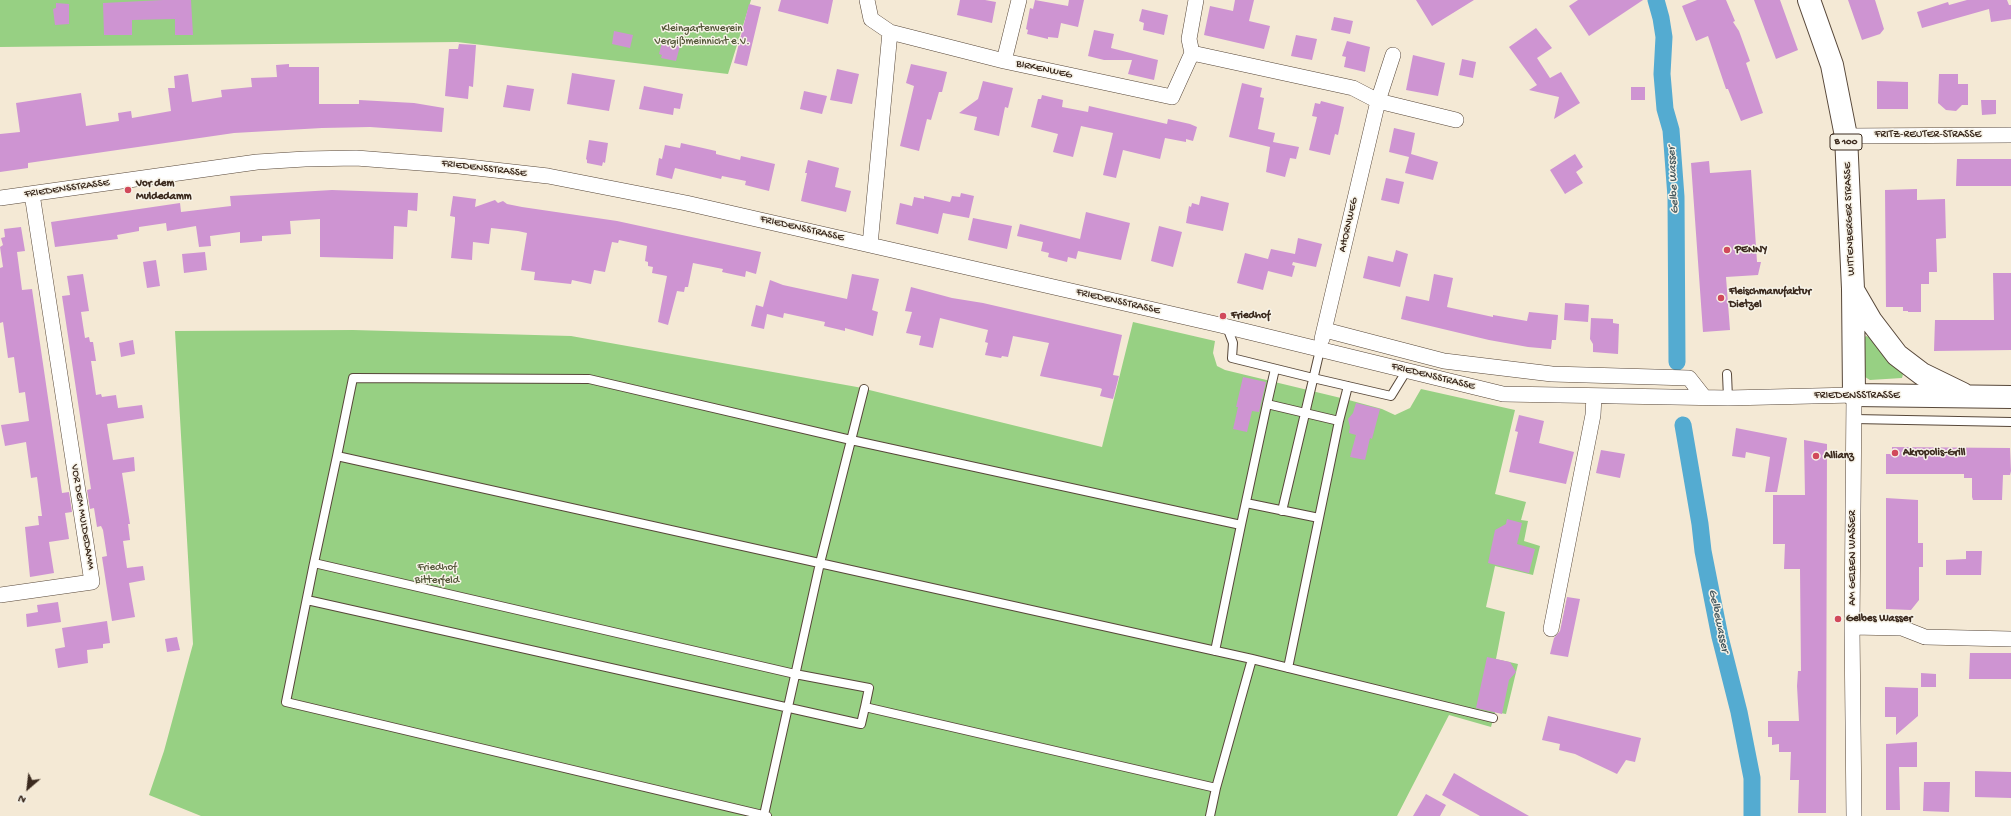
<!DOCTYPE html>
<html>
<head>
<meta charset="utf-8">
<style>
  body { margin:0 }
  #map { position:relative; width:2011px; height:816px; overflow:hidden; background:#f4e9d5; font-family:"Gochi Hand",sans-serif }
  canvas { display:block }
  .north { position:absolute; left:8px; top:768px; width:40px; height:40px; -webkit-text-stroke:3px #f7f3e8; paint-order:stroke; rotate:208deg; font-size:11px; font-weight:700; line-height:16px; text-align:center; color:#3b2a1e }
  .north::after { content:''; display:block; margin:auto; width:14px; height:18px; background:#3b2a1e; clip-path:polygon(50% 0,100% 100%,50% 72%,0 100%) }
</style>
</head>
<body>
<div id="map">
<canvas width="2011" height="816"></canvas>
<div class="north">N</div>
</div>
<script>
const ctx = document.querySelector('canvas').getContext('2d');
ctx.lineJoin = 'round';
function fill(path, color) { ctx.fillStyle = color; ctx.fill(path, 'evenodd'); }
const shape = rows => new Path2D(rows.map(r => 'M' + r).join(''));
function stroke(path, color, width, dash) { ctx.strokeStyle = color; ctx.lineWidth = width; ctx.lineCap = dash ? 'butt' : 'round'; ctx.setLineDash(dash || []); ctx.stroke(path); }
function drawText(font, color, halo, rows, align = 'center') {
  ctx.font = font + ' "Gochi Hand",sans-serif'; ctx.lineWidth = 3; ctx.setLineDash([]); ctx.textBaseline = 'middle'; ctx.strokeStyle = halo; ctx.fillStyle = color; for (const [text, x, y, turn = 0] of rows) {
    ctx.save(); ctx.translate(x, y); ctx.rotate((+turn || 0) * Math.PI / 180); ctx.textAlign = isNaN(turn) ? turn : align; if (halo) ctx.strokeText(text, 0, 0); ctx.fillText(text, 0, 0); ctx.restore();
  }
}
fill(shape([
  [0,0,751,0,728,74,457,42,0,47],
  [1133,322,1215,341,1213,353,1217,366,1225,370,1345,399,1382,409,1395,415,1410,408,1421,389,1515,410,1495,494,1526,502,1521,520,1528,521,1524,541,1540,546,1533,575,1495,566,1486,607,1505,612,1496,659,1518,664,1506,714,1495,712,1491,727,1449,715,1397,816,201,816,149,795,164,751,193,644,175,331,353,330,571,336,857,387,1102,447],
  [1866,336,1869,337,1903,374,1902,378,1870,380,1865,377,1865,337]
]), '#97d083');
stroke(shape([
  [1656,0,1661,18,1664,37,1662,74,1665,109,1671,130,1676,197,1677,362],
  [1683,425,1700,524,1703,551,1720,637,1739,712,1752,778,1752,816]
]), '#54abd1', 17);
fill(shape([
  [163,0,191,0,193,35,175,35,175,19,132,20,132,35,104,35,103,3],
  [781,0,833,0,828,24,778,11],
  [960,0,985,0,996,2,992,23,957,15],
  [1035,0,1068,6,1069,0,1084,0,1078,27,1061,23,1058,38,1048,37,1048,39,1027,34,1028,30,1026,29,1030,8,1033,9],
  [1235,0,1254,0,1249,21,1270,26,1264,49,1204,35,1210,6,1233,11],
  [1416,0,1474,0,1432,26],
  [1578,0,1643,0,1589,36,1569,6],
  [1697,0,1726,0,1735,21,1733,22,1739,31,1750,61,1746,63,1763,113,1741,121,1728,89,1726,89,1708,36,1696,41,1682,6],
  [1754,0,1780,0,1798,50,1776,59],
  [1848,0,1875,0,1884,29,1880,34,1862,40],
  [1967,0,2007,0,2009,5,2011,5,2011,19,1991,22,1989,9,1922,28,1917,12,1948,2,1949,5],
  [56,3,69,4,69,24,55,25,53,9,56,8],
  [749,4,761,7,747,66,734,63],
  [1142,9,1168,15,1164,35,1143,30,1144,23,1139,21],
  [1334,17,1353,21,1350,34,1331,30],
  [1536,28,1552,48,1537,58,1550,78,1561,72,1580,103,1554,119,1559,97,1529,90,1537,85,1509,47],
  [1094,30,1114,34,1111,48,1158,60,1154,80,1128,74,1132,60,1104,60,1088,56],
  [614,31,633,35,630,48,612,44],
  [1296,35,1317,39,1312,60,1291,56],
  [1347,41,1370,47,1365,72,1344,67,1346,57,1342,56],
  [662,42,680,46,676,61,661,58,662,55,659,54],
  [459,44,476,45,473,87,469,86,468,99,445,96,449,49,458,49],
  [1413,55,1445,63,1438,96,1406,90],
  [1462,59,1476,62,1473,78,1459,75],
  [289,64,289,67,319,67,319,104,359,104,359,100,414,103,444,108,442,132,370,127,322,128,234,133,28,163,28,168,0,172,0,134,20,132,16,103,81,93,86,126,119,121,118,113,131,111,132,118,171,111,168,88,175,88,174,76,188,74,192,102,222,97,221,90,252,87,251,78,277,77,276,65],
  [911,64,947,72,942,92,939,92,931,120,927,119,919,151,900,146,914,86,906,83],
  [837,69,859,74,852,104,830,100],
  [572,73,615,80,609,111,567,104],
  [1939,74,1958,74,1958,84,1968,84,1968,105,1962,105,1956,111,1946,110,1938,103],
  [983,81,1013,88,1008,108,1005,107,999,136,974,130,977,117,959,113,978,99],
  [1877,81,1908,82,1908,109,1877,109],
  [1242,83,1262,88,1260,97,1264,98,1258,129,1275,133,1273,142,1299,147,1296,159,1290,158,1285,177,1266,172,1270,147,1229,137],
  [507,85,534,89,530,111,503,107],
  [644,86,683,94,680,109,674,108,673,115,639,109],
  [1631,87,1645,87,1645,100,1631,100],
  [804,91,827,96,822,114,800,109],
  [1042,95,1063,100,1062,107,1088,112,1089,106,1167,124,1168,119,1190,124,1197,127,1193,141,1186,139,1186,142,1165,138,1160,159,1123,150,1116,178,1103,175,1113,133,1081,126,1073,157,1053,152,1058,134,1031,127,1038,99,1041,99],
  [1981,100,1996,100,1996,114,1982,115],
  [1321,101,1344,107,1338,135,1335,134,1330,155,1309,150,1317,117,1312,116,1315,103,1320,104],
  [1394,128,1415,133,1411,154,1438,162,1433,180,1405,173,1409,157,1389,152],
  [589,140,608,143,605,163,603,162,602,166,587,163,587,160,586,159],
  [681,143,716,151,716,154,740,160,741,156,775,164,769,191,745,185,746,181,722,176,721,179,675,168,672,179,656,175,659,158,662,159,665,145,680,148],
  [1575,154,1583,167,1576,172,1583,183,1565,194,1550,170],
  [1957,159,2011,159,2011,186,1956,186],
  [808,160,839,168,835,187,851,191,846,212,801,201,807,173,805,173],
  [1709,161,1710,173,1751,170,1757,262,1761,262,1758,275,1726,277,1730,330,1703,332,1691,163],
  [1386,178,1404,182,1399,204,1381,200],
  [1917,189,1917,200,1945,199,1946,238,1936,239,1937,272,1929,272,1929,284,1921,284,1921,312,1908,312,1908,311,1903,311,1903,307,1886,307,1885,190],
  [332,190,418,193,417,211,408,210,407,227,394,226,393,259,320,257,320,219,290,221,291,234,262,236,262,241,240,243,240,232,210,236,211,246,199,247,196,226,167,231,166,223,139,227,139,231,117,235,118,239,55,247,51,222,180,203,181,212,231,206,230,196],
  [961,193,974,196,969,218,943,213,938,234,896,224,900,203,912,206,914,197,924,199,924,196,950,202,952,196,960,197],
  [453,196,476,199,475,207,495,200,498,203,503,201,507,204,522,207,617,221,761,252,756,274,746,271,745,277,722,272,723,269,693,263,688,287,685,287,684,292,677,291,668,325,658,322,667,276,652,273,653,267,648,266,648,262,645,261,647,246,619,240,618,243,612,242,605,272,594,270,591,284,572,280,571,284,534,280,535,272,521,270,527,233,518,231,491,228,489,244,473,242,472,260,451,258,455,221,455,217,450,216],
  [1201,196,1229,203,1223,231,1186,223,1189,206,1191,207,1192,203,1199,205],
  [1086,212,1130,223,1121,260,1078,251,1076,259,1068,257,1067,262,1048,257,1049,253,1041,251,1043,242,1017,236,1020,224,1080,239],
  [973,218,1012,226,1007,249,968,240],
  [1159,226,1182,232,1173,267,1151,261],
  [21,227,25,251,17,252,22,290,32,289,62,493,69,492,72,512,65,513,69,539,49,542,54,573,30,577,25,527,39,525,38,516,42,516,37,477,31,478,26,442,5,446,1,425,29,421,25,392,19,393,14,357,8,358,3,322,0,323,0,268,3,267,0,247,3,245,1,238,5,237,4,229],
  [1298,238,1322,244,1316,267,1293,262,1292,265,1295,266,1292,277,1268,271,1263,290,1237,283,1245,253,1268,259,1271,249,1295,254],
  [1396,250,1408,254,1400,287,1363,278,1368,256,1393,262],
  [205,252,207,270,184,273,182,254],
  [156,260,160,286,147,288,143,262],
  [1993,273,2011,273,2011,350,1934,351,1935,320,1994,320],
  [83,274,89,311,81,312,85,338,89,337,90,342,93,342,96,361,91,361,96,395,101,394,102,397,116,395,118,408,142,405,144,418,107,424,113,460,134,457,135,471,122,473,130,524,128,524,130,540,123,541,127,568,143,566,145,580,129,583,135,617,112,621,102,557,107,556,103,530,101,526,97,527,94,508,90,509,87,490,91,489,62,296,70,295,67,276],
  [852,274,879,279,872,310,878,312,873,336,845,328,845,331,824,326,825,322,784,313,783,318,767,314,764,329,751,326,756,305,763,307,770,280,783,285,847,299],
  [1434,274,1453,278,1447,307,1493,317,1493,315,1527,321,1529,312,1558,315,1556,340,1552,340,1551,349,1528,347,1489,340,1401,319,1406,296,1429,301],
  [911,287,952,298,983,303,1122,335,1113,375,1119,376,1113,399,1100,396,1102,389,1100,388,1040,376,1049,343,1013,336,1008,357,1002,356,1001,358,985,355,988,343,985,342,988,330,940,318,933,348,919,345,921,336,906,333,912,312,905,311],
  [1565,303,1589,305,1588,322,1564,320],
  [1591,318,1613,319,1613,323,1619,324,1618,354,1593,352,1593,344,1590,339],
  [133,340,135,354,121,357,119,343],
  [1243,377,1266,382,1259,412,1252,411,1247,432,1233,429,1238,407,1236,407],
  [1356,403,1380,409,1372,439,1370,438,1365,460,1350,457,1356,435,1349,433,1350,427,1348,419,1353,413],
  [1519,415,1544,421,1539,443,1574,452,1566,484,1509,472,1518,432,1515,431],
  [1736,428,1787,438,1777,492,1765,492,1770,457,1746,452,1745,458,1732,456],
  [1804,440,1827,444,1826,813,1798,813,1799,780,1790,780,1791,752,1779,752,1779,744,1772,745,1772,737,1768,737,1768,721,1799,721,1797,686,1798,671,1801,671,1800,569,1784,569,1785,544,1773,544,1773,495,1805,495],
  [1892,447,2010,448,2011,471,2010,475,2003,475,2002,500,1973,500,1972,497,1972,478,1964,478,1964,474,1886,474,1886,454,1892,454],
  [1601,450,1625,454,1620,478,1596,473],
  [1886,498,1918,500,1918,543,1923,543,1923,567,1919,567,1919,600,1911,610,1886,609],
  [1507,519,1522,523,1517,544,1535,549,1529,573,1488,563,1495,530,1506,524],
  [1966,551,1982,551,1981,575,1946,575,1946,560,1966,559],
  [1567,597,1580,599,1568,657,1550,654,1554,638,1560,631],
  [58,602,61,622,27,627,26,614,38,612,37,605],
  [107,621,110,643,103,644,103,648,87,650,88,663,58,668,55,649,65,647,62,628],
  [177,637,180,650,167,652,165,639],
  [1970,653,2011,653,2011,679,1969,679],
  [1487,657,1510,662,1516,672,1509,680,1502,714,1476,708],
  [1921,673,1936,674,1936,687,1921,687],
  [1885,687,1918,688,1918,716,1896,735,1896,717,1885,717],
  [1548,716,1641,738,1635,762,1626,760,1617,774,1575,754,1559,750,1560,744,1542,740],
  [1917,742,1917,767,1899,767,1900,810,1886,810,1886,744],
  [1975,771,2011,772,2011,798,1975,797],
  [1454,773,1483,790,1529,816,1480,816,1442,795],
  [1924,782,1950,782,1949,812,1923,811],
  [1426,794,1446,805,1440,816,1413,816]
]), '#ce94d2');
const lane = shape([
  [1227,327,1233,343,1232,358,1313,378,1391,396,1407,370],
  [1727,374,1728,398],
  [1267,404,1275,369],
  [1854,419,2011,422],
  [1339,421,1348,386],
  [337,456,314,563,795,674,869,688,865,707,1216,788,1252,659],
  [1246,503,1319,518],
  [1282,511,1320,350],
  [314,563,286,702,767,816],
  [307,600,861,724,865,707],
  [1215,651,1241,525],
  [1288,668,1339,421,1267,404,1241,525,851,440,589,379,353,378,337,456,1252,659,1493,718],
  [764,815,820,563,864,389],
  [1210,816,1216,788]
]);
const street = shape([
  [867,0,871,19,890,32],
  [1192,53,1189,39,1196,0],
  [1004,61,1019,0],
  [1846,136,2011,135],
  [0,198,257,162,305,159,356,158,459,166,548,176,686,203,1220,325,1503,394,1728,398,1854,395,1852,627,1854,816],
  [870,245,890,32,1004,61,1172,97,1192,53,1353,88,1378,101,1456,120],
  [1325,330,1444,361,1552,374,1689,378,1704,397],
  [1322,339,1378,101,1393,55],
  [0,595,92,582,32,194],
  [1852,627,1902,628,1925,637,2011,639],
  [1551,629,1593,415,1594,396]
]);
const primary = shape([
  [1809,0,1832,65,1846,136,1853,289,1854,395,2011,397],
  [1853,290,1871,321,1897,355,1922,374,1963,394]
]);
stroke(lane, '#574739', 10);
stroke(street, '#574739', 16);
stroke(primary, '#574739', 24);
stroke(lane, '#fff', 8);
stroke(street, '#fff', 15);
stroke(primary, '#fff', 22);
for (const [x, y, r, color] of [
  [128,190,4,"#d1495b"],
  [1727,250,4,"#d1495b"],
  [1721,298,4,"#d1495b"],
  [1223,316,4,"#d1495b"],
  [1895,453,4,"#d1495b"],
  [1816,456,4,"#d1495b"],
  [1838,619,4,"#d1495b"]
]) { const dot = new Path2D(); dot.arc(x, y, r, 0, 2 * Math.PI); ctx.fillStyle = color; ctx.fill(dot); stroke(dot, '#f7f3e8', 1.5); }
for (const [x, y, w] of [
  [1846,142,32]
]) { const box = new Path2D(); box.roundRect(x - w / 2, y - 8, w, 16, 3); ctx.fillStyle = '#f7f3e8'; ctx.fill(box); stroke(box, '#3b2a1e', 1); }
drawText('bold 10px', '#3b2a1e', null, [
  ["B 100",1846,142]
]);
drawText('11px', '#525437', '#f7f3e8', [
  ["Kleingartenverein",702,29],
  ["Vergißmeinnicht e.V.",702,42],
  ["Friedhof",437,568],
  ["Bitterfeld",437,581]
]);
drawText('11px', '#3b2a1e', '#f7f3e8', [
  ["BIRKENWEG",1044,70,12],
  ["FRITZ-REUTER-STRASSE",1928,135],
  ["FRIEDENSSTRASSE",484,169,7],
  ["FRIEDENSSTRASSE",67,189,-8],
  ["WITTENBERGER STRASSE",1850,219,-92],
  ["AHORNWEG",1349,225,-77],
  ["FRIEDENSSTRASSE",802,229,13],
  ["FRIEDENSSTRASSE",1118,302,13],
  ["FRIEDENSSTRASSE",1433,377,14],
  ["FRIEDENSSTRASSE",1857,396],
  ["VOR DEM MULDEDAMM",82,517,81],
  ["AM GELBEN WASSER",1853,558,-90]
]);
drawText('bold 11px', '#3b2a1e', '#f7f3e8', [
  ["Vor dem",136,184],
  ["Muldedamm",136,197],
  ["PENNY",1735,250],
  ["Fleischmanufaktur",1729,292],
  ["Dietzel",1729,305],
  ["Friedhof",1231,316],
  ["Akropolis-Grill",1903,453],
  ["Allianz",1824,456],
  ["Gelbes Wasser",1846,619]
], 'left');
drawText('italic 12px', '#44575d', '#f7f3e8', [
  ["Gelbe Wasser",1674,180,-93],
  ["Gelbewasser",1718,621,78]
]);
</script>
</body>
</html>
